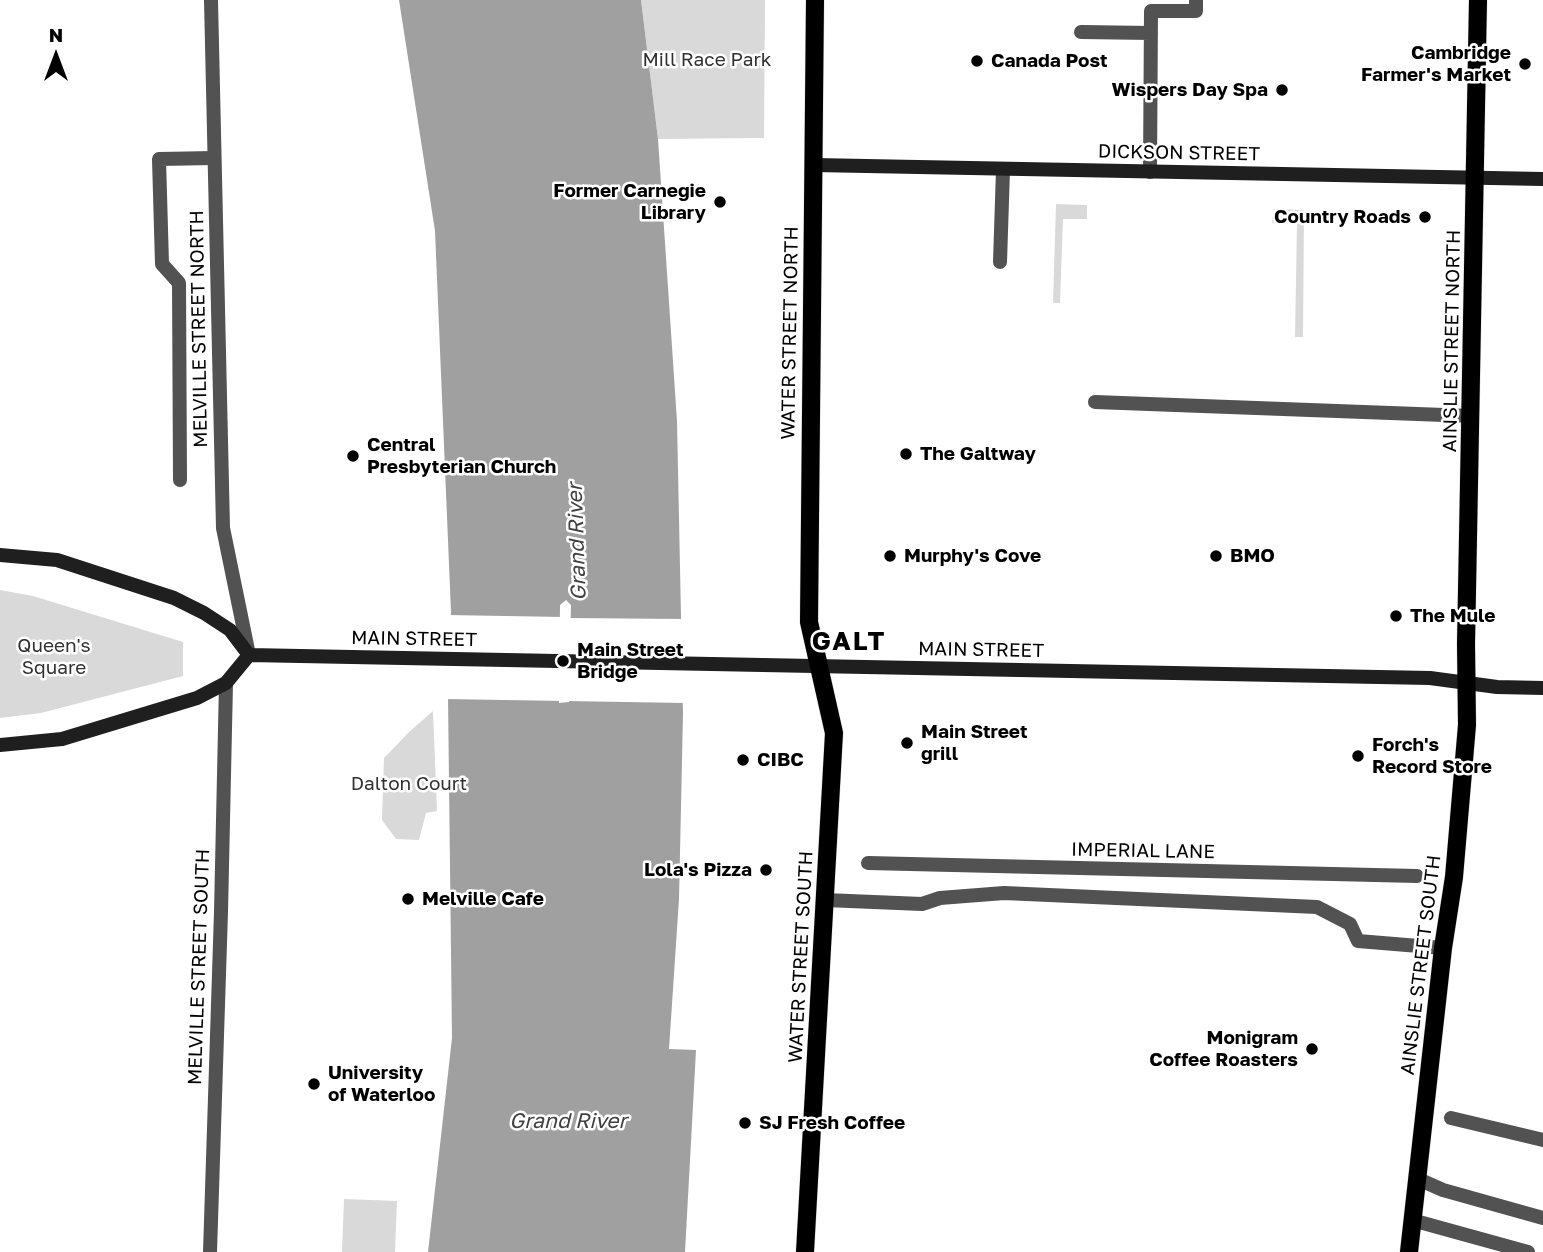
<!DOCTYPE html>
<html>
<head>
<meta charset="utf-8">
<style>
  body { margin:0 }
  #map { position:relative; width:1543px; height:1252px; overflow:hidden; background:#fff; font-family:"Golos Text",sans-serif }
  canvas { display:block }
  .north { position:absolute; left:21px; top:21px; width:70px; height:70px; -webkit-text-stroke:5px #fff; paint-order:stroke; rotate:0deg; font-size:19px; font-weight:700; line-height:28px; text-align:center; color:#000 }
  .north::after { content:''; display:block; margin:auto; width:24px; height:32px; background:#000; clip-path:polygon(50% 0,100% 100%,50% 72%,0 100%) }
</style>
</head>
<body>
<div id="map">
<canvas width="1543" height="1252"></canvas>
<div class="north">N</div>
</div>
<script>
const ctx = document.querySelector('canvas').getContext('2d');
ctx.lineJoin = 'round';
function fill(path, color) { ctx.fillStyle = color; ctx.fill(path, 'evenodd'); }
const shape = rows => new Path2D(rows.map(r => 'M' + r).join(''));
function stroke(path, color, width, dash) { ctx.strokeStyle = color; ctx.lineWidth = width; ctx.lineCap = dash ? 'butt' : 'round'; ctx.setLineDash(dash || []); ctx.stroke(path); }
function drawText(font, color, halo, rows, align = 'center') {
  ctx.font = font + ' "Golos Text",sans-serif'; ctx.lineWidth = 5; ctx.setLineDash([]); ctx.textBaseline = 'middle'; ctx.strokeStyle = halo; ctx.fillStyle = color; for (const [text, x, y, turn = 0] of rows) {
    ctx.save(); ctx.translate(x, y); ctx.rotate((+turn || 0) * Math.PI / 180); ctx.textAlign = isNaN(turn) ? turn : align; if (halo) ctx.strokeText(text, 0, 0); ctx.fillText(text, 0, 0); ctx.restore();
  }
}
fill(shape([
  [641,0,765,0,764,138,658,139],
  [1056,204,1087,205,1087,219,1063,219,1060,303,1053,303],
  [1274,209,1304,210,1303,337,1295,337,1297,224,1272,223],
  [0,590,33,596,183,642,183,676,41,713,0,718],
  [433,711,437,811,426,813,419,840,396,839,382,820,384,758,409,732],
  [344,1199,397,1201,395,1252,342,1252]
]), '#d9d9d9');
fill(shape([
  [399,0,641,0,658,139,677,421,683,714,679,899,669,1049,696,1050,685,1252,428,1252,452,1038,448,696,451,612,435,231],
  [566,600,571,605,569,702,559,703,560,605]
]), '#a0a0a0');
fill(shape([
  [447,615,564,617,562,700,566,700,567,618,684,619,686,703,444,699]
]), '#fff');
const primary = shape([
  [805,1252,834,733,809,622,815,0],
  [1409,1252,1443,948,1454,877,1467,725,1466,644,1478,0]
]);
stroke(primary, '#dbdbdb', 19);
stroke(shape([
  [1081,32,1151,33],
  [1150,172,1151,11,1196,11,1196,0],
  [1000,262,1003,170],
  [1095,402,1471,416],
  [180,480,179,283,162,264,159,159,214,158],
  [825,900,922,904,940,898,1004,893,1317,907,1350,924,1358,941,1443,948],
  [1418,1179,1443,1190,1543,1218],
  [1412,1220,1528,1252]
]), '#525252', 14);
stroke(shape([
  [211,0,223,528,249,655],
  [868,863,1417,876],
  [1451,1118,1543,1140],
  [210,1252,221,912,226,683]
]), '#525252', 14);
stroke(shape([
  [814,165,1543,179],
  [0,555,57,560,174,598,204,613,230,630,249,655],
  [249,655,1430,678,1497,687,1543,688],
  [0,745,62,739,197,698,226,683,249,655]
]), '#1f1f1f', 14);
stroke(primary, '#000', 18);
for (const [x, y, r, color] of [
  [977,61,7,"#000"],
  [1525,64,7,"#000"],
  [1282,90,7,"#000"],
  [720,202,7,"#000"],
  [1425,217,7,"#000"],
  [906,454,7,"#000"],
  [353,456,7,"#000"],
  [890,556,7,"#000"],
  [1216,556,7,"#000"],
  [1396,616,7,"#000"],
  [563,661,7,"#000"],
  [907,743,7,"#000"],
  [1358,756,7,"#000"],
  [743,760,7,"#000"],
  [766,870,7,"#000"],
  [408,899,7,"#000"],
  [1312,1049,7,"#000"],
  [314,1084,7,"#000"],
  [745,1123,7,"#000"]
]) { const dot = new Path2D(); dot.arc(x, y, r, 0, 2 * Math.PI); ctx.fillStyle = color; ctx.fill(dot); stroke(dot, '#fff', 2.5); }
drawText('bold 19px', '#000', '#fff', [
  ["Cambridge",1511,53,"right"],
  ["Farmer's Market",1511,75,"right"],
  ["Canada Post",991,61],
  ["Wispers Day Spa",1268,90,"right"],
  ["Former Carnegie",706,191,"right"],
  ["Library",706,213,"right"],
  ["Country Roads",1411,217,"right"],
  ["Central",367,445],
  ["Presbyterian Church",367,467],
  ["The Galtway",920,454],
  ["Murphy's Cove",904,556],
  ["BMO",1230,556],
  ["The Mule",1410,616],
  ["Main Street",577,650],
  ["Bridge",577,672],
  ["Main Street",921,732],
  ["grill",921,754],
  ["Forch's",1372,745],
  ["Record Store",1372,767],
  ["CIBC",757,760],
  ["Lola's Pizza",752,870,"right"],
  ["Melville Cafe",422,899],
  ["Monigram",1298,1038,"right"],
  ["Coffee Roasters",1298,1060,"right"],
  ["University",328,1073],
  ["of Waterloo",328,1095],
  ["SJ Fresh Coffee",759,1123]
], 'left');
drawText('19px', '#303030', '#fff', [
  ["Mill Race Park",707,60],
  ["Queen's",54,646],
  ["Square",54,668],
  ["Dalton Court",409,784]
]);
drawText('19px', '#000', '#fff', [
  ["DICKSON STREET",1179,153,1],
  ["MELVILLE STREET NORTH",199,329,-91],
  ["WATER STREET NORTH",790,333,-89],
  ["AINSLIE STREET NORTH",1452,341,-89],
  ["MAIN STREET",414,639,1],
  ["MAIN STREET",981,650,1],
  ["IMPERIAL LANE",1143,851,1],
  ["WATER STREET SOUTH",801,957,-87],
  ["AINSLIE STREET SOUTH",1421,965,-83],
  ["MELVILLE STREET SOUTH",199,967,-88]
]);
drawText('italic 21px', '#414141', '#fff', [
  ["Grand River",577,542,-92],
  ["Grand River",568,1121]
]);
ctx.letterSpacing = '2px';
drawText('bold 26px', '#000', '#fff', [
  ["GALT",849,642]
]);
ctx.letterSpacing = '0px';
</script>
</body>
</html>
